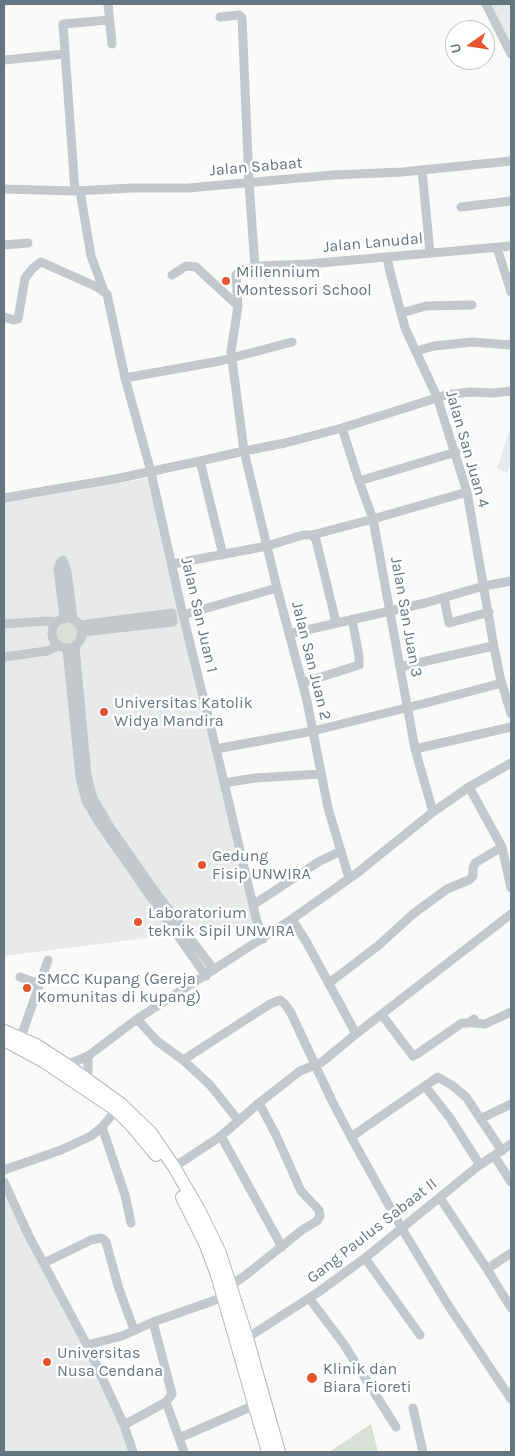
<!DOCTYPE html>
<html>
<head>
<meta charset="utf-8">
<style>
  body { margin:0 }
  #map { position:relative; width:515px; height:1456px; overflow:hidden; background:#fafaf8; font-family:Karla,sans-serif }
  canvas { display:block }
  .frame { position:absolute; inset:0; border:5px solid #657683; pointer-events:none }
  .north { position:absolute; left:445px; top:20px; width:50px; height:50px; box-sizing:border-box; background:#fff; border:1px solid #c1c8cd; border-radius:50%; rotate:257deg; font-size:14px; font-weight:700; line-height:20px; text-align:center; color:#657683 }
  .north::after { content:''; display:block; margin:auto; width:18px; height:22px; background:#e4572e; clip-path:polygon(50% 0,100% 100%,50% 72%,0 100%) }
</style>
</head>
<body>
<div id="map">
<canvas width="515" height="1456"></canvas>
<div class="frame"></div>
<div class="north">U</div>
</div>
<script>
const ctx = document.querySelector('canvas').getContext('2d');
ctx.lineJoin = 'round';
function fill(path, color) { ctx.fillStyle = color; ctx.fill(path, 'evenodd'); }
const shape = rows => new Path2D(rows.map(r => 'M' + r).join(''));
function stroke(path, color, width, dash) { ctx.strokeStyle = color; ctx.lineWidth = width; ctx.lineCap = dash ? 'butt' : 'round'; ctx.setLineDash(dash || []); ctx.stroke(path); }
function drawText(font, color, halo, rows, align = 'center') {
  ctx.font = font + ' Karla,sans-serif'; ctx.lineWidth = 5; ctx.setLineDash([]); ctx.textBaseline = 'middle'; ctx.strokeStyle = halo; ctx.fillStyle = color; for (const [text, x, y, turn = 0] of rows) {
    ctx.save(); ctx.translate(x, y); ctx.rotate((+turn || 0) * Math.PI / 180); ctx.textAlign = isNaN(turn) ? turn : align; if (halo) ctx.strokeText(text, 0, 0); ctx.fillText(text, 0, 0); ctx.restore();
  }
}
fill(shape([
  [489,4,511,4,511,48],
  [511,427,511,463,507,473,497,468],
  [149,478,255,924,4,956,4,501,34,498],
  [4,1194,73,1323,110,1401,131,1452,4,1452]
]), '#e8e9e9');
fill(shape([
  '57 634a11 11 0 1 1 22 0a11 11 0 1 1-22 0Z',
  [371,1424,378,1452,329,1452]
]), '#dadfd7');
const highway = shape([
  [4,1031,36,1045,67,1065,121,1104,151,1133,174,1167,199,1210,220,1253,247,1338,279,1452],
  [4,1040,43,1061,116,1110,131,1125,156,1155],
  [182,1197,205,1243,217,1275,268,1452]
]);
stroke(highway, '#b4b9bd', 14);
stroke(shape([
  [108,4,112,44],
  [486,4,511,54],
  [220,17,239,15,242,18,249,183,255,267],
  [4,60,65,54],
  [422,170,430,253],
  [4,189,75,191,133,188,188,188,333,175,402,172,511,161],
  [75,191,63,24,109,20],
  [80,191,91,256,104,291],
  [461,207,511,201],
  [4,245,28,243],
  [497,248,511,292],
  [387,257,390,272,405,328,437,397,467,492,494,647,500,677,511,714],
  [172,275,186,266,196,267,238,306],
  [401,313,426,306,472,305],
  [4,317,14,320,18,319,25,278,33,268,41,262,97,287,107,294,125,378,151,472,182,611,219,761,256,918,263,939],
  [417,351,434,346,472,342,511,345],
  [125,378,220,361,292,342],
  [342,428,359,481,373,519,415,749,433,812],
  [200,461,244,451,285,443,342,428,446,395,469,392,493,393,511,391],
  [359,481,456,452],
  [4,498,115,479,200,461,223,555],
  [312,535,373,519,467,492],
  [172,564,267,546,303,535,312,535,316,540,336,622],
  [444,598,449,623,489,612],
  [183,615,277,588],
  '52 633a15 15 0 1 1 30 0a15 15 0 1 1-30 0Z',
  [64,619,58,569,60,563,63,560,67,571,73,619],
  [4,624,46,621,57,622],
  [80,625,172,613,173,622,83,632],
  [289,634,425,603,484,586,511,581],
  [75,647,87,776,93,798,110,827,157,894,214,970],
  [67,649,80,777,86,801,99,823,206,976],
  [4,657,47,651,58,646],
  [401,669,404,666,493,646],
  [302,683,359,665,359,656,352,619],
  [216,749,313,731,426,703,502,683],
  [415,749,511,727],
  [224,783,255,778,321,774],
  [469,787,502,847,511,888],
  [349,878,328,808,307,701,277,588,244,451,231,352,238,306,236,275,241,270,262,266,308,264,511,246],
  [253,905,320,861,341,851],
  [292,919,307,943,356,1034,511,914],
  [20,977,40,984],
  [329,983,379,945,413,914,447,889,469,880,473,876,473,868,475,863,502,847],
  [382,1015,413,1056,417,1054,462,1023,469,1023,474,1019,474,1023,485,1024,511,1012],
  [137,1019,157,1041,183,1060,210,1085,238,1120],
  [21,1037,48,960],
  [88,1056,88,1079],
  [183,1060,270,1004,280,1000,285,1004,291,1013,332,1101,351,1137],
  [67,1065,88,1056,137,1019,292,919,357,873,433,812,469,787,511,763],
  [425,1086,450,1118,480,1165],
  [259,1103,300,1071,322,1062,356,1034],
  [482,1118,511,1104],
  [102,1127,125,1195,131,1223],
  [221,1136,282,1247],
  [502,1151,466,1097,453,1086,438,1077,351,1137,401,1227,448,1305,511,1399],
  [495,1157,511,1182],
  [174,1167,221,1136,259,1103,276,1135,301,1191,319,1210,320,1216,317,1221,302,1230,246,1275,231,1285],
  [4,1170,61,1150,91,1136,102,1127,116,1110],
  [4,1182,29,1236,87,1345,124,1425,133,1452],
  [440,1198,487,1269,511,1253],
  [365,1258,420,1335],
  [44,1263,91,1240,100,1238,103,1239,106,1242,119,1289,134,1330],
  [487,1269,511,1308],
  [309,1298,343,1343,396,1427],
  [247,1338,320,1291,365,1258,477,1167,511,1144],
  [87,1345,122,1336,153,1322,224,1297],
  [166,1402,184,1452],
  [413,1408,423,1452],
  [124,1425,166,1402,172,1394,153,1322],
  [179,1438,255,1405]
]), '#c3c8cc', 9);
stroke(highway, '#fff', 12);
for (const [x, y, r, color] of [
  [226,281,5,"#e4572e"],
  [104,712,5,"#e4572e"],
  [202,865,5,"#e4572e"],
  [138,922,5,"#e4572e"],
  [27,988,5,"#e4572e"],
  [47,1362,5,"#e4572e"],
  [312,1378,6,"#e4572e"]
]) { const dot = new Path2D(); dot.arc(x, y, r, 0, 2 * Math.PI); ctx.fillStyle = color; ctx.fill(dot); stroke(dot, '#fff', 2); }
drawText('16px', '#657683', '#fff', [
  ["Jalan Sabaat",256,167,-5],
  ["Jalan Lanudal",373,243,-5],
  ["Jalan San Juan 4",467,449,74],
  ["Jalan San Juan 1",199,615,77],
  ["Jalan San Juan 3",406,617,80],
  ["Jalan San Juan 2",311,661,76],
  ["Gang Paulus Sabaat II",372,1231,-38]
]);
drawText('16px', '#657683', '#fff', [
  ["Millennium",236,272],
  ["Montessori School",236,290],
  ["Universitas Katolik",114,703],
  ["Widya Mandira",114,721],
  ["Gedung",212,856],
  ["Fisip UNWIRA",212,874],
  ["Laboratorium",148,913],
  ["teknik Sipil UNWIRA",148,931],
  ["SMCC Kupang (Gereja",37,979],
  ["Komunitas di kupang)",37,997],
  ["Universitas",57,1353],
  ["Nusa Cendana",57,1371],
  ["Klinik dan",323,1369],
  ["Biara Fioreti",323,1387]
], 'left');
</script>
</body>
</html>
